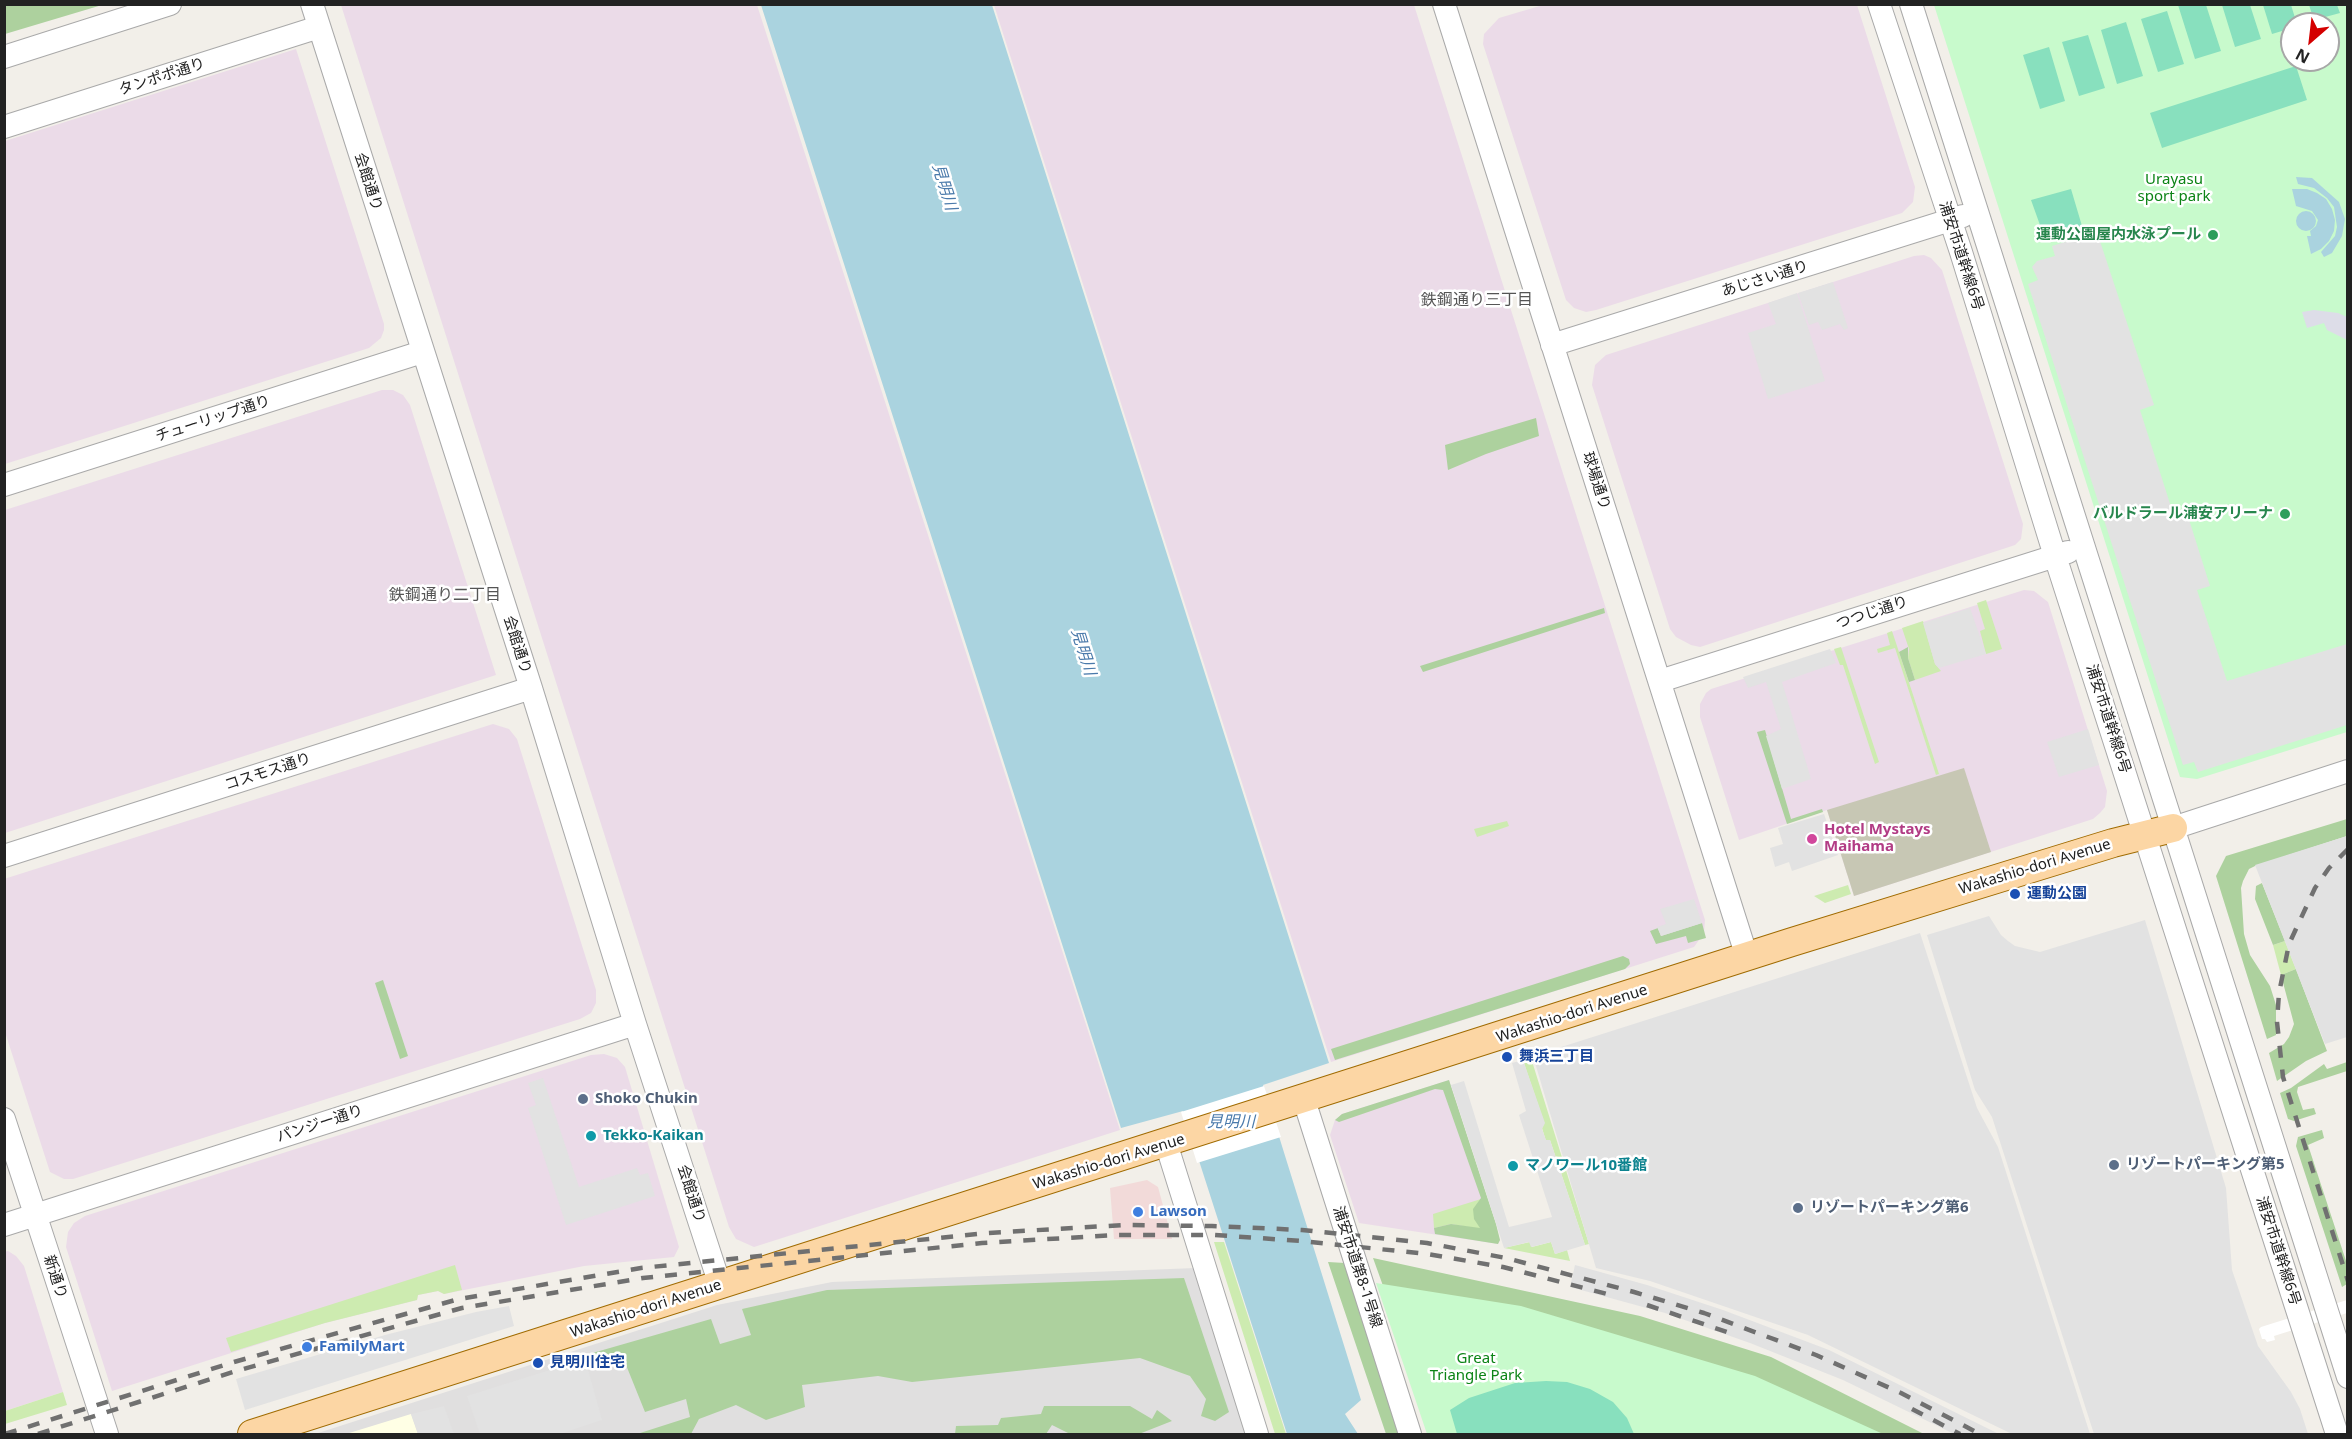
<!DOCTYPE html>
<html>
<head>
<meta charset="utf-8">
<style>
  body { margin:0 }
  #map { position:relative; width:2352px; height:1439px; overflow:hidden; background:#f2efe9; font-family:"Noto Sans",sans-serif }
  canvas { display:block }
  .frame { position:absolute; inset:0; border:6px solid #222; pointer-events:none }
  .north { position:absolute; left:2280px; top:12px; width:60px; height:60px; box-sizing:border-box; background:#fff; border:2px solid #a7a7a7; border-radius:50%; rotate:208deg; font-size:16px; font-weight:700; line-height:24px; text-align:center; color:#222 }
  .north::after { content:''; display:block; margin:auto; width:21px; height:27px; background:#d40000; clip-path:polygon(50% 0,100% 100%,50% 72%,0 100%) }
</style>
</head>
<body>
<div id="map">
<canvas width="2352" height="1439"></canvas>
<div class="frame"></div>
<div class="north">N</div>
</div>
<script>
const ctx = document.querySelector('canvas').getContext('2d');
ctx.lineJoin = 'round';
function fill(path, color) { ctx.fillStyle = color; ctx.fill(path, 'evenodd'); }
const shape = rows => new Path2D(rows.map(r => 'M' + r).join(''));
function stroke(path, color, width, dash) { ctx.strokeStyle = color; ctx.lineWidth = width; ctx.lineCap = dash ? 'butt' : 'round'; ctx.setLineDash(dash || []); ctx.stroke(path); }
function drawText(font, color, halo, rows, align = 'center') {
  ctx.font = font + ' "Noto Sans","Noto Sans JP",sans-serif'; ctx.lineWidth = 5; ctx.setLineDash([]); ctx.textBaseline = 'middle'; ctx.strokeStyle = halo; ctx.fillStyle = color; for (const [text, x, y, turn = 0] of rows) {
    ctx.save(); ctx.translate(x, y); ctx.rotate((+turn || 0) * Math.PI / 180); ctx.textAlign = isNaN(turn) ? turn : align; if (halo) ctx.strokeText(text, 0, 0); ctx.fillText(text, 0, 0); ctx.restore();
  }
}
fill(shape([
  [1196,1268,1248,1434,315,1434,717,1305,832,1282]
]), '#e0dfdf');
fill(shape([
  [1147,1180,1158,1187,1172,1239,1114,1239,1110,1188]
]), '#f2dad9');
fill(shape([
  [341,5,757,5,1120,1130,754,1247,736,1239,729,1227],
  [994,5,1414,5,1705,920,1704,933,1694,947,1331,1062],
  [1543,5,1857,5,1915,187,1913,202,1902,213,1596,310,1586,312,1574,308,1566,300,1483,44,1484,34,1499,18],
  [296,49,384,324,384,330,381,338,369,348,5,464,5,141],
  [1924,255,1931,258,1942,270,2023,524,2021,539,2015,545,2006,548,1700,647,1691,645,1676,637,1670,629,1592,385,1595,365,1606,355,1914,256],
  [382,390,393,390,403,395,410,405,496,675,5,833,5,510],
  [2024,590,2034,591,2048,602,2107,791,2105,807,2100,813,2093,819,1854,896,1827,810,1739,840,1700,717,1700,704,1706,693,1711,689],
  [493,724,509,729,517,739,596,990,596,1003,591,1013,580,1019,73,1179,64,1179,50,1172,5,1032,4,879],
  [604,1054,617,1058,625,1067,679,1247,674,1257,584,1266,444,1294,438,1291,418,1295,417,1300,325,1323,112,1391,66,1247,68,1232,74,1223,85,1216,591,1055],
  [1449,1080,1500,1240,1498,1244,1359,1223,1330,1135,1335,1120,1342,1114],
  [8,1251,16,1256,24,1266,63,1392,5,1411,4,1252]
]), '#ebdbe8');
fill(shape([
  [411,1414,418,1434,346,1434]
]), '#ffffe5');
fill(shape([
  [1964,768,1991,852,1854,896,1827,810]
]), '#c7c7b4');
fill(shape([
  [1986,600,2002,649,1986,654,1980,631,1985,629,1977,603],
  [1923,621,1935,664,1941,671,1915,680,1908,658,1909,649,1902,628],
  [1892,631,1899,652,1939,774,1936,775,1895,648,1878,653,1877,649,1890,645,1887,633],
  [1841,647,1879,762,1875,764,1843,665,1840,665,1834,649],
  [1507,821,1509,826,1477,837,1474,829],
  [1848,885,1851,894,1825,903,1814,896],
  [2285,941,2296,969,2281,975,2273,945],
  [1531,1058,1589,1244,1585,1245,1550,1140,1546,1141,1542,1128,1544,1123,1523,1060],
  [1481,1199,1480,1229,1451,1224,1434,1228,1433,1214],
  [1214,1242,1224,1242,1286,1434,1275,1434],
  [1530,1242,1532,1247,1551,1242,1555,1254,1567,1250,1570,1261,1504,1248],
  [455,1265,462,1290,444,1294,438,1291,418,1295,417,1300,325,1323,231,1352,226,1338],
  [63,1392,67,1405,5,1424,5,1411]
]), '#cdebb0');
fill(shape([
  [5,4,102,4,102,5,5,34],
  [1536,418,1539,436,1486,454,1448,470,1445,445],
  [1604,608,1605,613,1423,672,1420,666],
  [1908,647,1908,658,1915,680,1909,682,1899,652],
  [1765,730,1791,819,1822,809,1823,812,1787,824,1757,732],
  [2347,819,2347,836,2255,866,2249,869,2243,881,2241,888,2244,934,2250,955,2270,986,2276,1005,2276,1035,2267,1039,2216,876,2226,856],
  [2262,883,2285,941,2273,945,2255,899,2256,886],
  [1702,923,1706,938,1688,943,1686,936,1656,944,1650,931,1658,928,1661,936],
  [1623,956,1629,959,1630,964,1625,969,1335,1060,1331,1049],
  [2296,969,2327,1051,2306,1061,2277,1081,2269,1053,2284,1044,2289,1037,2294,1024,2281,975],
  [383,980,408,1056,400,1059,375,983],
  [2347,1062,2347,1071,2298,1087,2297,1092,2303,1110,2314,1108,2316,1114,2294,1121,2288,1119,2280,1093,2291,1088,2324,1064,2327,1069],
  [1449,1080,1496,1224,1500,1240,1498,1244,1435,1234,1434,1228,1451,1224,1480,1228,1474,1219,1473,1209,1481,1198,1443,1090,1435,1089,1339,1122,1335,1120,1342,1114],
  [2322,1130,2324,1138,2308,1145,2347,1264,2347,1284,2342,1287,2296,1146,2298,1137],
  [1373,1258,1640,1316,1771,1357,1924,1434,1818,1434,1409,1358],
  [1328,1262,1345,1263,1399,1434,1386,1434],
  [1184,1278,1229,1412,1215,1421,1201,1416,1206,1399,1190,1376,1140,1358,912,1382,878,1376,802,1385,805,1407,766,1420,736,1405,699,1419,691,1434,637,1434,690,1417,686,1399,645,1412,624,1360,594,1369,589,1354,711,1319,720,1344,751,1335,742,1309,827,1290],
  [1044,1406,1130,1406,1152,1419,1157,1410,1172,1421,1139,1434,1070,1434,1052,1425,1046,1434,955,1434,956,1426,998,1425,1001,1418,1041,1414]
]), '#add19e');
fill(shape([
  [1934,5,2347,5,2347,732,2197,779,2180,777],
  [2292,24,2328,24,2328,60,2292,60],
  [1376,1283,1521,1306,1755,1376,1883,1434,1427,1434]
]), '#c8facc');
fill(shape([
  [2178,5,2206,5,2221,51,2195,59],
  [2222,5,2250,5,2261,39,2235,47],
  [2263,5,2291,5,2297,24,2292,24,2292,28,2272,34],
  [2309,5,2337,5,2340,13,2314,20],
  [2167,11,2184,64,2158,72,2141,19],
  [2126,22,2143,76,2117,84,2101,30],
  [2088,35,2105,88,2079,96,2062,42],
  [2049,47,2065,101,2040,109,2023,55],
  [2296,66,2307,100,2162,148,2150,113],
  [2071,189,2082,226,2045,239,2031,200],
  [1546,1381,1567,1382,1590,1389,1613,1402,1627,1418,1634,1434,1457,1434,1450,1410,1469,1398,1515,1383]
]), '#88e0be');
fill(shape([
  [2097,232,2154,405,2140,410,2173,513,2186,510,2210,586,2197,590,2227,681,2347,644,2347,725,2198,772,2194,762,2183,765,2028,284,2038,280,2032,267,2037,261,2055,256,2052,246],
  [1833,282,1848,328,1844,330,1840,324,1822,330,1818,322,1809,325,1798,293],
  [1797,293,1825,381,1768,399,1748,333,1776,324,1768,303],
  [1970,608,1986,654,1939,668,1935,664,1923,623],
  [1830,649,1836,663,1782,682,1811,779,1782,789,1766,736,1781,729,1766,682,1748,688,1743,677],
  [2088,729,2099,765,2059,777,2047,742],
  [1824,814,1838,855,1792,871,1789,862,1775,867,1770,848,1783,844,1778,828],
  [2347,836,2347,1037,2325,1044,2255,865],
  [1694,899,1702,923,1661,936,1657,927,1666,924,1660,909],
  [1989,916,2001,935,2008,941,2015,946,2040,952,2145,920,2226,1188,2232,1270,2258,1346,2291,1392,2300,1409,2308,1434,2094,1434,1992,1117,1975,1090,1927,935],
  [1920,933,1977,1108,1998,1147,2090,1434,2012,1434,1808,1335,1650,1281,1596,1268,1533,1056],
  [1523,1060,1545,1123,1542,1129,1546,1140,1550,1140,1585,1245,1555,1254,1551,1242,1531,1247,1529,1242,1504,1248,1451,1085,1464,1081,1509,1227,1552,1217,1519,1115,1526,1111,1512,1063],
  [543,1078,579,1187,637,1168,640,1175,648,1173,655,1196,566,1225,528,1108,536,1105,528,1083],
  [1575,1265,1647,1285,1723,1310,1829,1350,1999,1434,1954,1434,1843,1380,1750,1343,1665,1313,1570,1287],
  [509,1306,514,1326,245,1410,236,1379,385,1335,476,1312],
  [585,1359,602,1420,560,1434,480,1434,467,1396],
  [444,1406,454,1434,418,1434,411,1414]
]), '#e2e2e2');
fill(shape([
  [2314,310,2338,313,2347,317,2347,340,2327,330,2324,323,2307,328,2302,312]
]), '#dddde8');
fill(shape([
  [761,5,992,5,1329,1063,1263,1085,1361,1400,1345,1414,1358,1434,1287,1434,1183,1111,1121,1128],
  [2296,177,2312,178,2339,202,2345,219,2342,236,2332,253,2324,257,2321,252,2335,236,2337,227,2334,207,2327,198,2314,188,2298,184],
  [2292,189,2307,189,2317,193,2326,199,2332,209,2335,220,2334,231,2329,241,2321,249,2311,254,2307,236,2311,236,2310,231,2316,226,2318,220,2312,211,2296,206],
  '2296 221a10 10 0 1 1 20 0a10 10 0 1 1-20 0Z'
]), '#aad3df');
fill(shape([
  [1264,1086,1281,1137,1197,1163,1181,1112],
  [2347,1300,2347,1313,2274,1336,2275,1340,2267,1342,2265,1339,2262,1339,2259,1329,2261,1327]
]), '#fff');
const minor = shape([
  [312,4,531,688,635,1024,720,1285],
  [1444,4,1747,957],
  [1879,4,1961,252,2055,556,2337,1434],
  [1911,4,2348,1377],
  [4,57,170,4],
  [4,127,319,27],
  [1552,345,1963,216],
  [4,485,422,352],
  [1660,681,2068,552],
  [2173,828,2348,771],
  [4,856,531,688],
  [1304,1100,1410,1434],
  [4,1119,107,1434],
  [1166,1143,1257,1434],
  [4,1225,635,1024]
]);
const major = shape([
  [252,1434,1792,942,2113,843,2173,828]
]);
stroke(minor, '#a9a9a9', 24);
stroke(major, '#a06b00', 30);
stroke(minor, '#fff', 22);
stroke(major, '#fcd6a4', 28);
stroke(shape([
  [2348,849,2329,868,2315,888,2289,944,2279,993,2277,1022,2283,1077,2348,1281],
  [1647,1305,1727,1332],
  [1912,1409,1960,1434],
  [5,1434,234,1362,459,1299,641,1268,988,1233,1124,1225,1212,1226,1302,1230,1427,1243,1506,1258,1634,1292,1704,1313,1816,1355,1901,1393,1980,1434],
  [38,1434,236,1371,462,1308,643,1278,982,1243,1116,1235,1215,1235,1302,1241,1427,1254,1503,1267,1615,1296]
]), '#707070', 4.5, [12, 12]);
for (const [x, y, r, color] of [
  [2213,235,6,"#2e9e5b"],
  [2285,514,6,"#2e9e5b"],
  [1812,839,6,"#d1479c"],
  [2015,894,6,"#1a4fb4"],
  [1507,1057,6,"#1a4fb4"],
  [583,1099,6,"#5c6f8a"],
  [591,1136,6,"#0f9aa8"],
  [2114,1165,6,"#5c6f8a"],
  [1513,1166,6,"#0f9aa8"],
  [1798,1208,6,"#5c6f8a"],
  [1138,1212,6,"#3f7fe0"],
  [307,1347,6,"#3f7fe0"],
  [538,1363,6,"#1a4fb4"]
]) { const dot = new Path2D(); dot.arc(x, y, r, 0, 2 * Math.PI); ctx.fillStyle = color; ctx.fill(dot); stroke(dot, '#fff', 2); }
drawText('15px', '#222', '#fff', [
  ["タンポポ通り",162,77,-18],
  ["会館通り",368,182,72],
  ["浦安市道幹線6号",1961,256,72],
  ["あじさい通り",1765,279,-17],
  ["チューリップ通り",213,419,-18],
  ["球場通り",1596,481,72],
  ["つつじ通り",1872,613,-18],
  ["会館通り",517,645,72],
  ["浦安市道幹線6号",2108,719,72],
  ["コスモス通り",268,772,-18],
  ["Wakashio-dori Avenue",2035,867,-17],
  ["Wakashio-dori Avenue",1572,1014,-18],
  ["パンジー通り",320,1124,-18],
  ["Wakashio-dori Avenue",1109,1162,-17],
  ["会館通り",691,1194,72],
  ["浦安市道幹線6号",2278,1251,72],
  ["浦安市道第8-1号線",1357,1267,72],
  ["新通り",55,1277,72],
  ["Wakashio-dori Avenue",646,1309,-18]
]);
drawText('15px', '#0c8416', '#fff', [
  ["Urayasu",2174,180],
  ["sport park",2174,197],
  ["Great",1476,1359],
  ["Triangle Park",1476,1376]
]);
drawText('bold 15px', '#27864d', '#fff', [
  ["運動公園屋内水泳プール",2201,235],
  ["バルドラール浦安アリーナ",2273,514]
], 'right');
drawText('bold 15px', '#b23c85', '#fff', [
  ["Hotel Mystays",1824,830],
  ["Maihama",1824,847]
], 'left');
drawText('bold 15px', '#164399', '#fff', [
  ["運動公園",2027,894],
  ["舞浜三丁目",1519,1057],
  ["見明川住宅",550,1363]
], 'left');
drawText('bold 15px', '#4e5e75', '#fff', [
  ["Shoko Chukin",595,1099],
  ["リゾートパーキング第5",2126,1165],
  ["リゾートパーキング第6",1810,1208]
], 'left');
drawText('bold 15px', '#0d838f', '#fff', [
  ["Tekko-Kaikan",603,1136],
  ["マノワール10番館",1525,1166]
], 'left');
drawText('bold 15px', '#366cbe', '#fff', [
  ["Lawson",1150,1212],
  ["FamilyMart",319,1347]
], 'left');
drawText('italic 16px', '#4a7aab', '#fff', [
  ["見明川",944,187,73],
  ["見明川",1083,652,73],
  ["見明川",1231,1122]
]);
drawText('16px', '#555', '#fff', [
  ["鉄鋼通り三丁目",1477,300],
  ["鉄鋼通り二丁目",445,595]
]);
</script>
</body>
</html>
